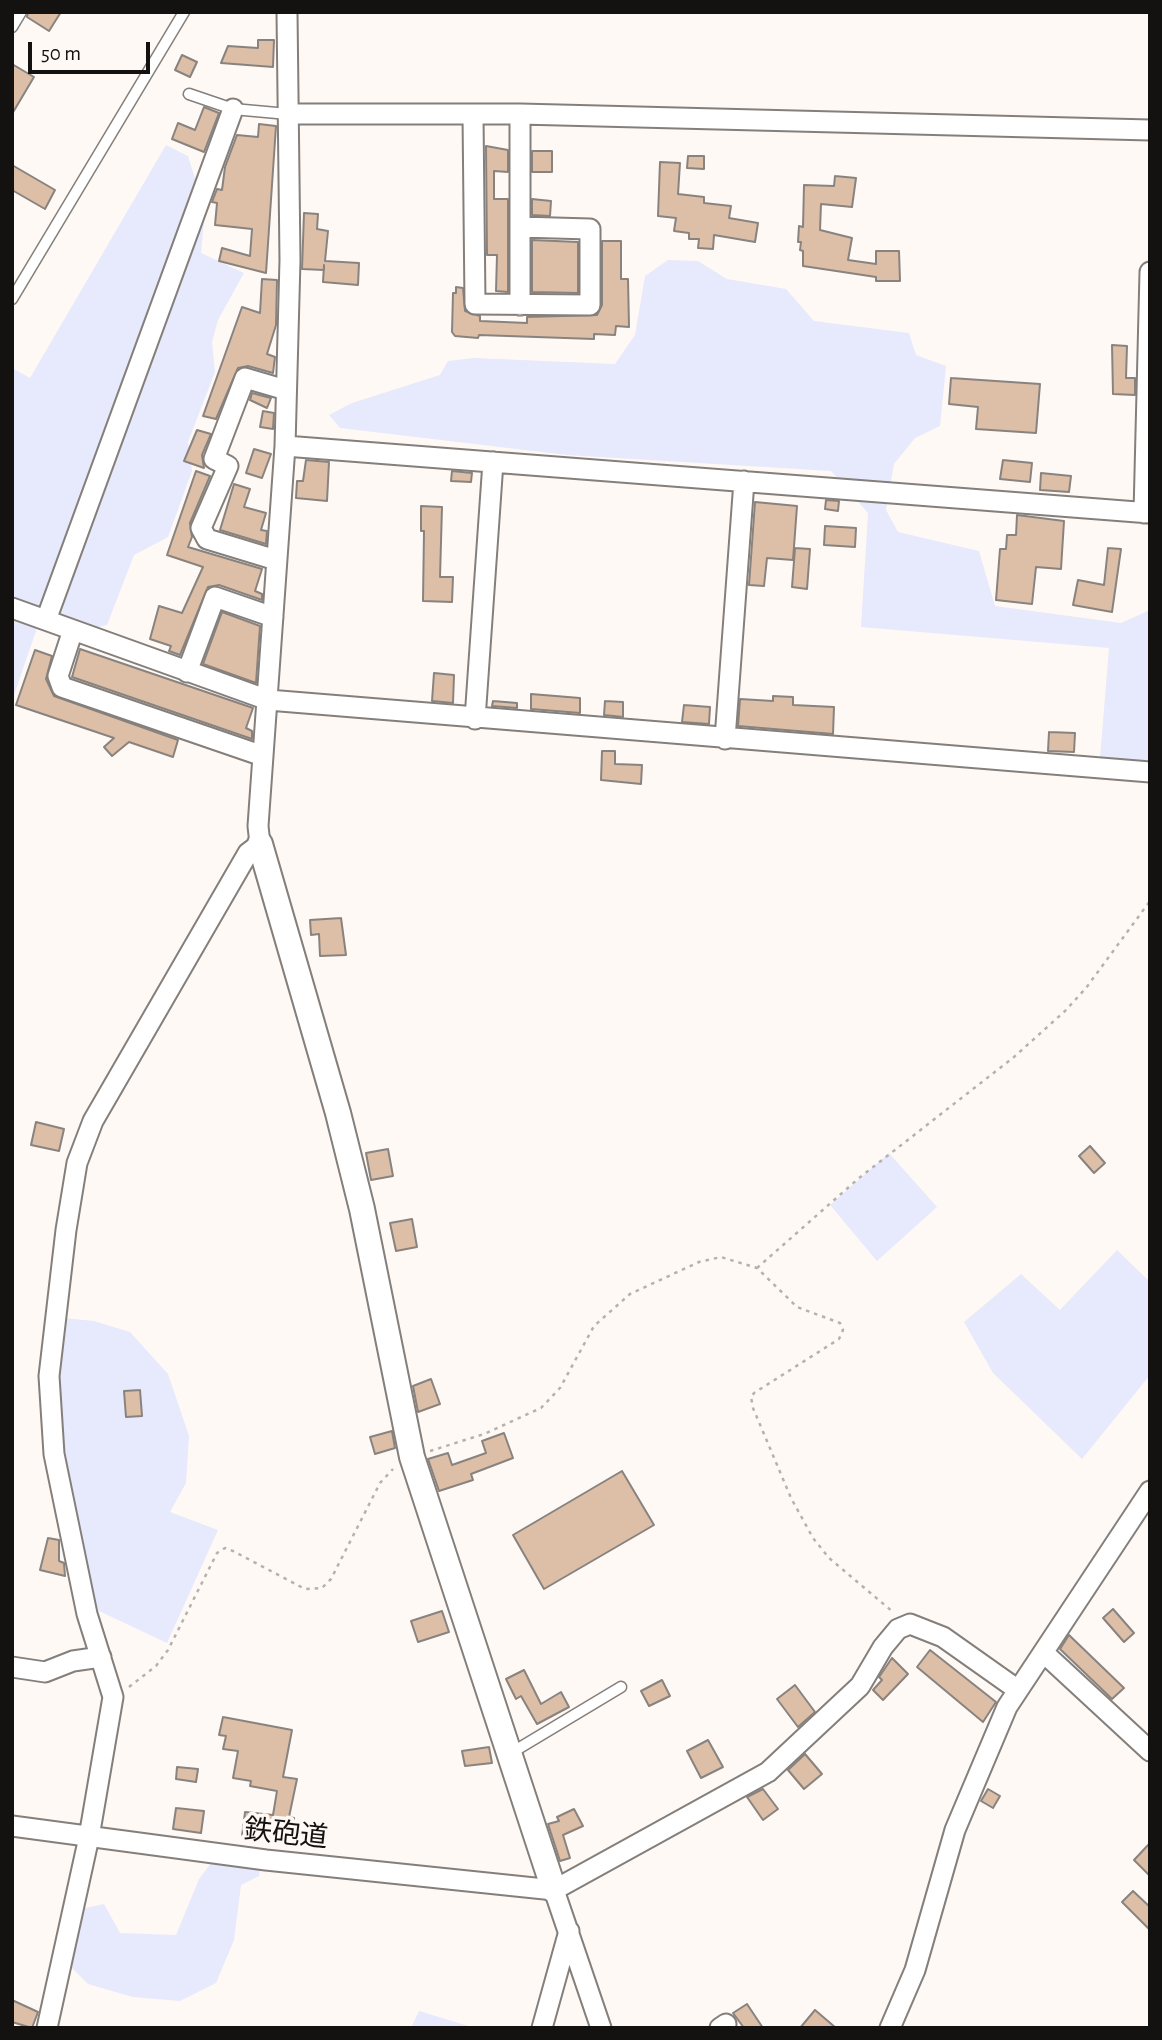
<!DOCTYPE html>
<html>
<head>
<meta charset="utf-8">
<style>
  body { margin:0 }
  #map { position:relative; width:1162px; height:2040px; overflow:hidden; background:#fff9f5; font-family:"Alegreya Sans",sans-serif }
  canvas { display:block }
  .frame { position:absolute; inset:0; border:14px solid #141210; pointer-events:none }
  .scale { position:absolute; left:28px; top:42px; width:122px; height:32px; box-sizing:border-box; border:4px solid #141210; border-top:0; padding-left:9px; font-size:21px; line-height:24px; white-space:nowrap; color:#141210; -webkit-text-stroke:5px #fff9f5; paint-order:stroke }
</style>
</head>
<body>
<div id="map">
<canvas width="1162" height="2040"></canvas>
<div class="frame"></div>
<div class="scale">50 m</div>
</div>
<script>
const ctx = document.querySelector('canvas').getContext('2d');
ctx.lineJoin = 'round';
function fill(path, color) { ctx.fillStyle = color; ctx.fill(path, 'evenodd'); }
const shape = rows => new Path2D(rows.map(r => 'M' + r).join(''));
function stroke(path, color, width, dash) { ctx.strokeStyle = color; ctx.lineWidth = width; ctx.lineCap = dash ? 'butt' : 'round'; ctx.setLineDash(dash || []); ctx.stroke(path); }
function drawText(font, color, halo, rows, align = 'center') {
  ctx.font = font + ' "Alegreya Sans","Noto Sans JP",sans-serif'; ctx.lineWidth = 7; ctx.setLineDash([]); ctx.textBaseline = 'middle'; ctx.strokeStyle = halo; ctx.fillStyle = color; for (const [text, x, y, turn = 0] of rows) {
    ctx.save(); ctx.translate(x, y); ctx.rotate((+turn || 0) * Math.PI / 180); ctx.textAlign = isNaN(turn) ? turn : align; if (halo) ctx.strokeText(text, 0, 0); ctx.fillText(text, 0, 0); ctx.restore();
  }
}
fill(shape([
  [166,145,188,156,205,210,201,253,244,273,218,320,212,342,215,372,188,442,192,471,168,537,134,555,107,625,91,629,37,628,12,701,12,368,30,378],
  [668,260,698,261,727,279,786,289,814,321,909,333,916,355,946,366,940,426,915,438,894,464,886,510,898,532,979,551,995,606,1121,623,1150,610,1150,762,1100,758,1109,648,861,627,868,513,831,471,567,455,340,428,329,415,352,403,440,375,448,361,474,358,615,364,635,335,645,276],
  [889,1153,937,1207,877,1261,830,1205],
  [1117,1250,1150,1282,1150,1375,1082,1459,993,1373,964,1322,1021,1274,1060,1310],
  [63,1318,94,1321,130,1332,168,1374,189,1436,186,1483,170,1512,218,1530,167,1643,95,1609,62,1453,56,1376],
  [214,1859,261,1864,259,1876,241,1885,234,1940,216,1983,180,2001,133,1997,88,1984,72,1968,71,1948,81,1909,104,1904,120,1933,176,1935,199,1879],
  [419,2011,475,2028,411,2028]
]), '#e7e9fc');
const building = shape([
  [28,12,61,12,49,31,27,17,28,12],
  [258,40,274,40,273,67,221,63,228,46,258,48,258,40],
  [182,55,197,62,190,77,175,70,182,55],
  [12,64,34,77,12,114,12,64],
  [204,107,219,113,204,152,172,139,178,123,195,130,204,107],
  [259,124,276,126,266,273,219,261,222,248,250,256,252,229,215,225,217,203,212,202,217,189,222,190,225,167,237,135,258,137,259,124],
  [486,146,508,150,508,172,494,171,494,199,508,199,508,292,496,291,497,255,487,255,486,146],
  [532,151,552,151,552,172,532,172,532,151],
  [688,156,704,156,704,169,687,168,688,156],
  [660,162,680,163,678,194,704,197,704,203,731,206,729,218,758,223,755,242,714,235,713,249,698,248,699,239,689,239,689,233,674,231,676,218,658,216,660,162],
  [12,165,55,190,45,209,12,190,12,165],
  [835,176,856,178,852,207,821,204,820,230,852,238,848,260,876,264,876,251,899,251,900,281,876,281,876,277,803,266,803,251,800,250,801,242,798,242,799,226,803,227,804,185,834,186,835,176],
  [532,199,551,201,550,216,532,215,532,199],
  [304,213,318,214,317,229,328,231,325,261,359,263,358,285,323,282,324,265,324,270,302,269,304,213],
  [532,240,578,242,578,293,532,292,532,240],
  [602,241,621,241,621,279,628,279,629,327,616,326,615,335,594,334,594,339,479,335,478,338,455,336,452,332,453,293,456,293,456,287,463,288,465,311,480,316,480,321,527,323,527,317,597,315,602,305,602,241],
  [262,279,277,280,276,325,267,354,275,357,273,373,248,366,238,368,216,419,203,416,242,307,260,313,262,279],
  [1112,345,1127,346,1126,378,1135,378,1135,395,1113,394,1112,345],
  [951,378,1040,384,1036,433,976,429,978,407,949,404,951,378],
  [252,393,271,398,267,408,250,400,252,393],
  [263,411,274,413,273,429,260,427,263,411],
  [197,430,211,434,202,455,204,468,184,461,197,430],
  [254,449,271,454,262,478,246,473,254,449],
  [306,460,329,462,327,501,296,498,297,481,303,481,306,460],
  [1003,460,1032,463,1030,482,1000,479,1003,460],
  [196,471,210,476,190,523,192,537,188,547,262,569,255,591,262,594,262,600,219,585,208,587,180,655,169,651,171,646,150,639,159,606,182,613,203,567,167,555,196,471],
  [452,471,472,473,471,482,451,481,452,471],
  [1041,473,1071,476,1069,492,1040,490,1041,473],
  [234,484,250,489,244,507,266,513,261,530,267,531,266,544,220,530,234,484],
  [826,500,839,501,838,511,825,509,826,500],
  [755,502,797,506,793,560,767,558,764,586,749,585,755,502],
  [421,506,442,507,440,577,453,577,452,602,423,601,424,531,421,531,421,506],
  [1017,515,1064,521,1061,569,1036,567,1032,604,996,600,1000,549,1006,549,1007,535,1016,535,1017,515],
  [825,526,856,528,855,547,824,545,825,526],
  [795,548,810,549,807,589,792,587,795,548],
  [1108,548,1121,549,1112,612,1073,605,1078,580,1104,585,1108,548],
  [222,612,260,626,256,683,203,664,222,612],
  [80,649,253,708,246,728,252,731,252,739,72,677,80,649],
  [35,650,52,656,46,679,54,696,178,740,173,757,129,742,112,756,104,747,114,738,16,705,35,650],
  [434,673,454,675,453,703,432,701,434,673],
  [531,694,580,698,580,713,531,709,531,694],
  [773,696,793,697,793,705,834,707,833,734,738,726,740,699,773,701,773,696],
  [493,701,517,703,517,708,492,706,493,701],
  [605,701,623,702,623,717,604,715,605,701],
  [684,705,710,707,709,724,682,722,684,705],
  [1049,732,1075,733,1074,752,1048,751,1049,732],
  [602,751,615,751,615,764,642,765,641,784,601,780,602,751],
  [341,918,346,955,320,956,319,934,311,935,310,920,341,918],
  [36,1122,64,1129,59,1151,31,1145,36,1122],
  [1090,1146,1105,1163,1094,1173,1079,1156,1090,1146],
  [388,1149,393,1176,371,1180,366,1153,388,1149],
  [412,1219,417,1247,396,1251,390,1223,412,1219],
  [431,1379,440,1404,418,1412,413,1386,431,1379],
  [140,1390,142,1416,126,1417,124,1391,140,1390],
  [392,1431,395,1448,375,1454,370,1437,392,1431],
  [504,1433,513,1458,471,1474,473,1480,439,1491,428,1459,448,1453,452,1465,486,1453,482,1441,504,1433],
  [622,1471,654,1525,544,1589,513,1535,622,1471],
  [48,1538,59,1540,59,1561,64,1563,65,1576,40,1570,48,1538],
  [1113,1609,1134,1633,1124,1642,1103,1618,1113,1609],
  [442,1611,449,1632,418,1642,411,1621,442,1611],
  [1069,1635,1124,1688,1112,1699,1060,1649,1069,1635],
  [930,1650,996,1702,983,1722,917,1667,930,1650],
  [892,1658,908,1674,883,1700,873,1690,882,1680,879,1677,892,1658],
  [524,1670,541,1704,561,1692,569,1707,537,1724,521,1696,516,1699,506,1679,524,1670],
  [662,1680,670,1696,649,1706,641,1691,662,1680],
  [795,1685,815,1712,798,1727,777,1699,795,1685],
  [223,1717,292,1730,283,1777,297,1779,289,1817,294,1818,291,1842,242,1836,245,1812,273,1815,277,1791,250,1786,251,1781,233,1778,238,1751,223,1749,226,1736,219,1735,223,1717],
  [708,1740,723,1767,701,1778,687,1751,708,1740],
  [489,1747,492,1763,465,1766,462,1751,489,1747],
  [805,1754,822,1774,804,1789,788,1770,805,1754],
  [177,1767,198,1769,196,1782,176,1779,177,1767],
  [763,1789,778,1809,763,1820,747,1797,763,1789],
  [988,1789,1000,1796,993,1808,981,1801,988,1789],
  [176,1808,204,1811,201,1833,173,1829,176,1808],
  [574,1809,583,1826,563,1835,570,1858,560,1861,548,1824,559,1821,557,1817,574,1809],
  [1150,1843,1150,1876,1134,1860,1150,1843],
  [1133,1891,1150,1907,1150,1930,1122,1902,1133,1891],
  [12,2000,38,2012,32,2028,12,2022,12,2000],
  [747,2004,763,2028,744,2028,733,2013,747,2004],
  [815,2010,836,2028,800,2028,815,2010]
]);
fill(building, '#ddbfa8');
stroke(building, '#89837f', 2);
const service = shape([
  [12,27,21,12],
  [189,94,233,109,288,114],
  [12,299,184,12],
  [511,1753,621,1687]
]);
const minor = shape([
  [288,114,520,114,1150,130],
  [473,115,475,304,590,305,590,229,520,227],
  [520,305,520,114],
  [285,446,1150,513],
  [1144,513,1150,272],
  [276,560,207,539,201,528,228,466,214,459,245,378,286,390],
  [12,608,268,700,1150,772],
  [46,620,233,109],
  [73,630,58,676,62,687,263,756],
  [187,672,215,597,273,617],
  [475,719,493,462],
  [725,739,744,481],
  [1044,1653,1150,1751],
  [12,1667,45,1672,73,1661,101,1657],
  [12,1826,266,1860,554,1890],
  [554,1890,768,1772,860,1686,883,1647,898,1629,910,1624,943,1637,1018,1690],
  [554,1890,601,2028],
  [47,2028,89,1837,113,1697,87,1614,54,1454,49,1376,66,1230,77,1163,93,1121,248,853,260,844,258,826,285,446,290,260,287,12],
  [542,2028,569,1931],
  [720,2028,726,2024],
  [890,2028,915,1970,955,1830,1007,1707,1150,1491]
]);
const tertiary = shape([
  [260,844,338,1113,362,1209,412,1457,554,1890]
]);
stroke(service, '#847f7b', 13);
stroke(minor, '#847f7b', 23);
stroke(tertiary, '#847f7b', 28);
stroke(shape([
  [757,1268,859,1178,1014,1057,1065,1011,1086,988,1150,901],
  [430,1451,484,1434,541,1408,560,1388,594,1326,630,1294,699,1262,721,1257,757,1268,797,1307,840,1323,843,1330,839,1339,754,1393,751,1397,753,1408,791,1498,813,1538,829,1558,893,1612],
  [129,1687,156,1666,168,1650,217,1553,225,1548,233,1551,305,1589,322,1588,331,1579,380,1483,393,1469]
]), '#b6b1ae', 2.5, [3.5, 5]);
stroke(service, '#fff', 10);
stroke(minor, '#fff', 19);
stroke(tertiary, '#fff', 24);
drawText('28px', '#141210', '#fff9f5', [
  ["鉄砲道",286,1834,6]
]);
</script>
</body>
</html>
